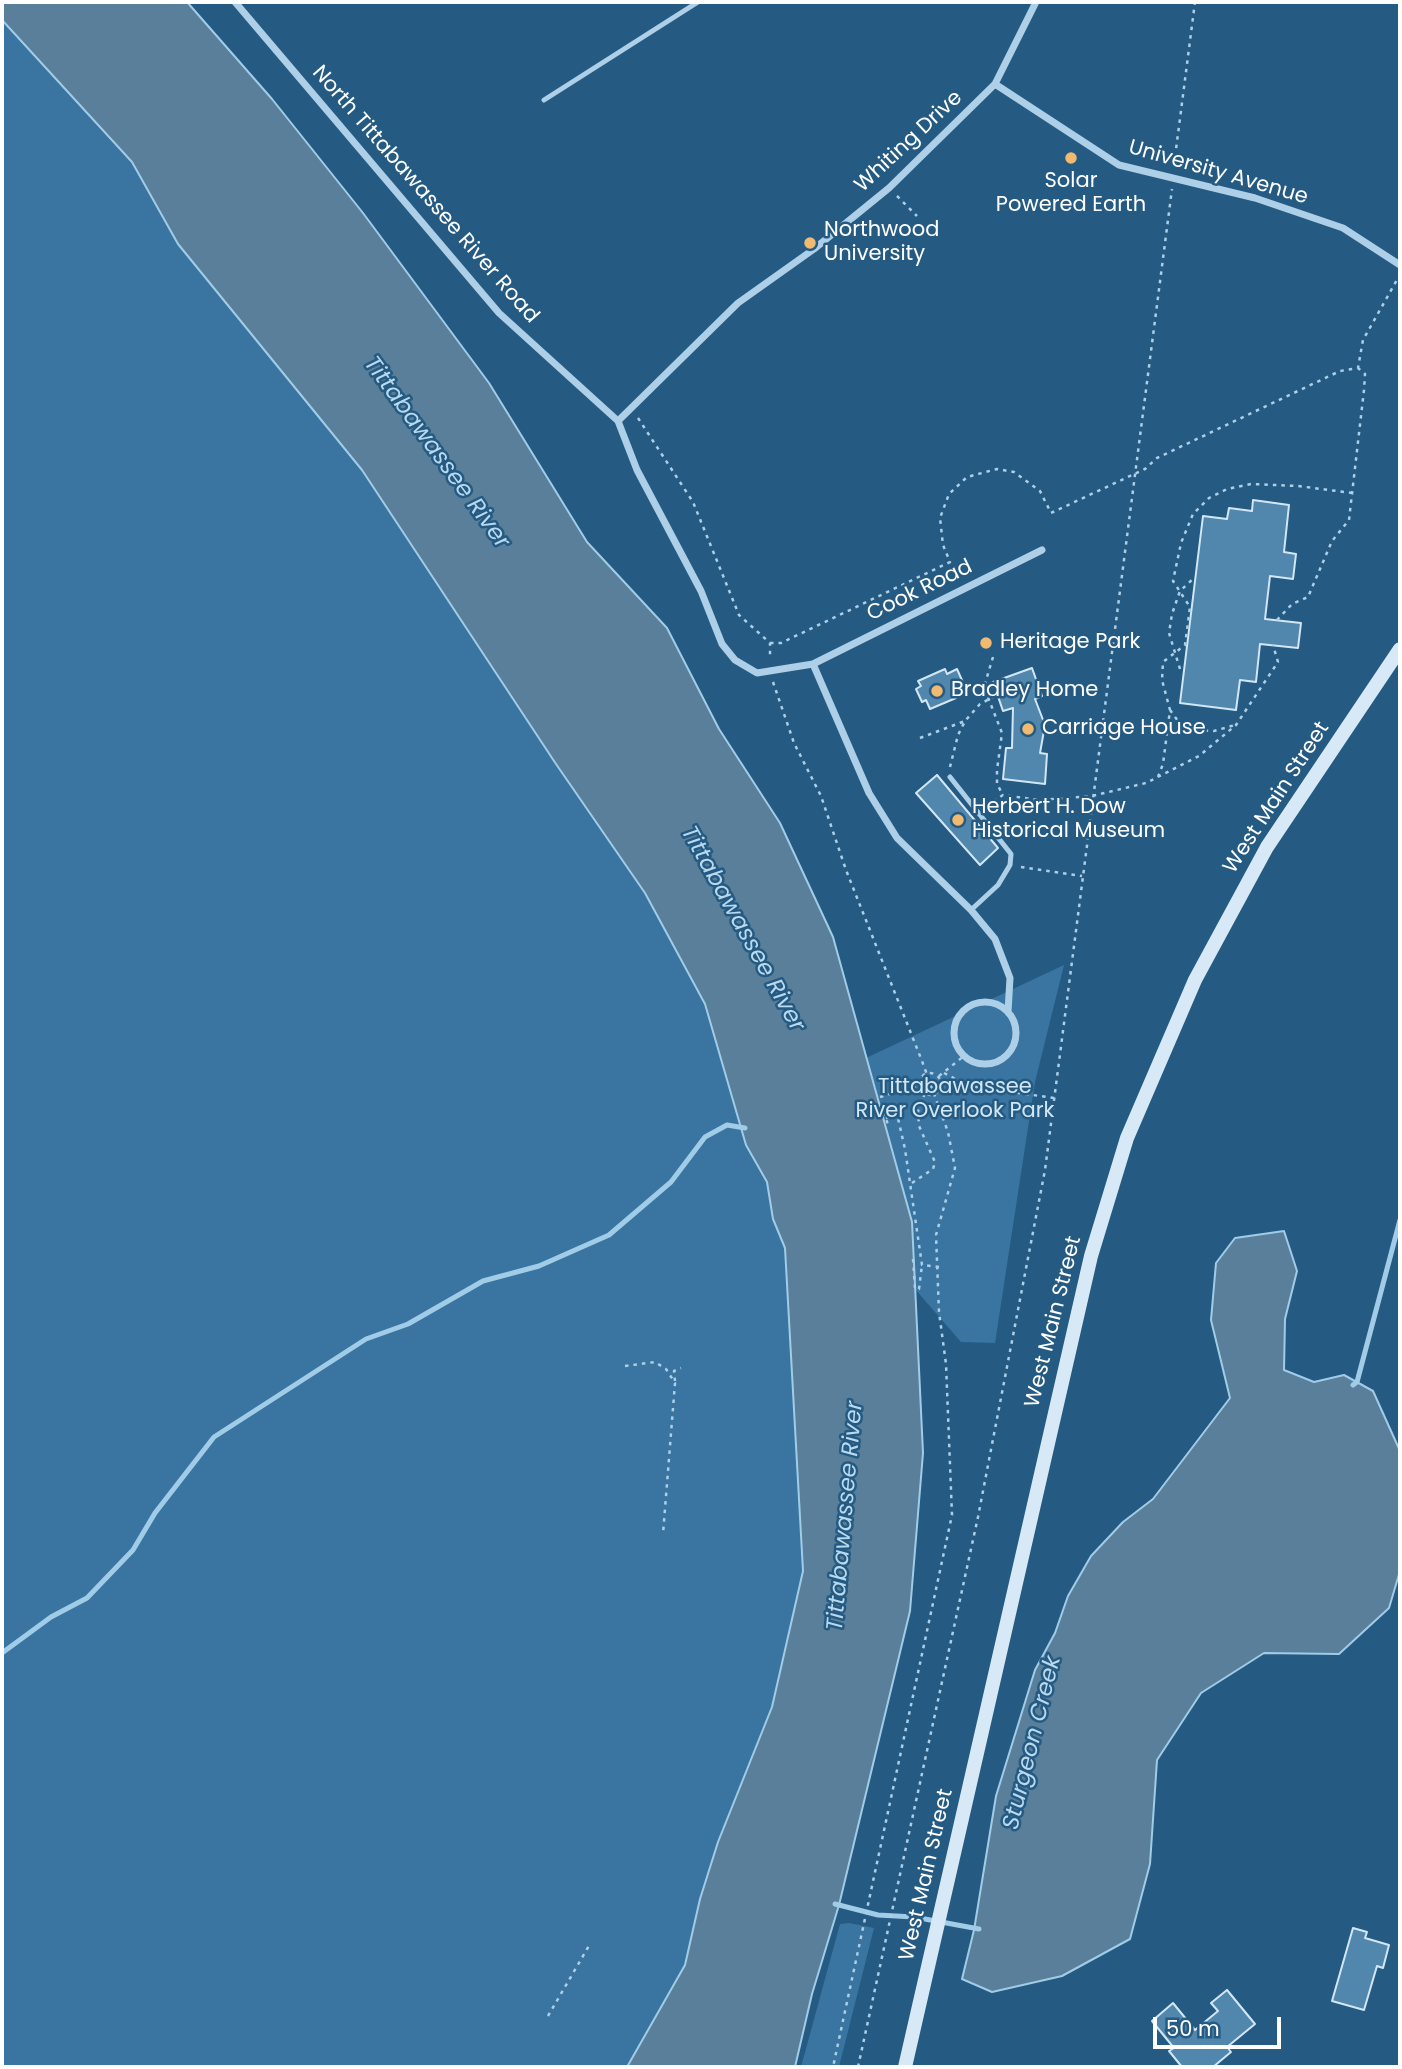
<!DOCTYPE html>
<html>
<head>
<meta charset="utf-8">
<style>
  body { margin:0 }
  #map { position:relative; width:1402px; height:2069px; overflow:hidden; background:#255b82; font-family:Poppins,sans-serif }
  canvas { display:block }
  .frame { position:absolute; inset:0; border:4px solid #fff; pointer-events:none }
  .scale { position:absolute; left:1153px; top:2017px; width:128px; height:32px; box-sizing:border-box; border:4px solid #fff; border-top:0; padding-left:9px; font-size:21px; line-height:24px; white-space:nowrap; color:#fff; -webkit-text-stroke:5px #255b82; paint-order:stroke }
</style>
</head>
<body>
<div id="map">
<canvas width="1402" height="2069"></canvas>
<div class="frame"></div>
<div class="scale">50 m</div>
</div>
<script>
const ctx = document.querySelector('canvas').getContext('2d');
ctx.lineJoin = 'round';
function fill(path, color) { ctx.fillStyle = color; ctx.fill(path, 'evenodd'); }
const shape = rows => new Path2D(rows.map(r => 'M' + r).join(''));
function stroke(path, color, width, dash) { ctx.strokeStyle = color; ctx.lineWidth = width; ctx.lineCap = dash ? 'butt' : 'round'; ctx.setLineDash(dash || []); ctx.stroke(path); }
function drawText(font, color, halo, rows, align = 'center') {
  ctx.font = font + ' Poppins,sans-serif'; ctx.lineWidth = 5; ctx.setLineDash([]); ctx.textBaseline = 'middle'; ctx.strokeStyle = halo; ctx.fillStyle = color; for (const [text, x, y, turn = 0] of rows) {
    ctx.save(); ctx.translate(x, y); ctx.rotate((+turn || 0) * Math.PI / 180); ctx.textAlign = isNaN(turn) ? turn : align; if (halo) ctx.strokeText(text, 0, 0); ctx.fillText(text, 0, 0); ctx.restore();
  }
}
fill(shape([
  [2,20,132,162,178,244,362,470,556,764,645,893,705,1004,746,1145,767,1182,773,1219,785,1248,803,1571,772,1707,718,1842,700,1899,685,1965,627,2067,2,2067],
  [1064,965,1035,1082,995,1343,961,1342,915,1289,912,1222,866,1058],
  [849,1923,874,1928,839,2067,801,2067,840,1924]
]), '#3975a0');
const water = shape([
  [2,2,187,2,272,99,363,213,489,383,587,542,667,628,719,729,780,823,833,937,912,1222,923,1453,910,1611,839,1905,812,1994,795,2067,627,2067,685,1965,700,1899,718,1842,772,1707,803,1571,785,1248,773,1219,767,1182,746,1145,705,1004,645,893,556,764,362,470,178,244,132,162,2,20,2,2],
  [1284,1231,1297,1271,1285,1319,1284,1370,1314,1382,1344,1375,1373,1391,1400,1451,1400,1571,1389,1608,1339,1654,1264,1653,1201,1693,1157,1760,1150,1864,1130,1939,1062,1976,992,1992,962,1979,974,1930,996,1796,1035,1670,1055,1633,1068,1596,1091,1556,1123,1522,1153,1499,1230,1398,1211,1320,1216,1263,1235,1238,1284,1231]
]);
fill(water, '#597f9a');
stroke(water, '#a1cce8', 2);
stroke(shape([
  [1353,1385,1357,1382,1400,1220],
  [2,1653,51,1617,87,1598,133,1550,155,1513,214,1437,366,1339,408,1324,483,1281,539,1266,609,1235,671,1182,705,1137,727,1125,745,1128],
  [835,1904,878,1915,914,1917,979,1929]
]), '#a1cce8', 5);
const building = shape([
  [1253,500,1289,505,1284,552,1296,554,1293,579,1270,576,1265,619,1301,623,1298,648,1260,644,1256,682,1240,680,1236,710,1180,703,1203,516,1227,519,1229,508,1252,511,1253,500],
  [1032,668,1042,696,1035,699,1045,725,1040,753,1047,754,1045,784,1003,779,1006,748,1012,748,1013,708,1003,711,993,682,1032,668],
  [945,669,947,674,957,669,965,687,953,692,956,698,930,709,926,700,922,702,916,689,921,686,918,681,945,669],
  [937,775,998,848,980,865,916,793,937,775],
  [1353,1928,1367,1932,1365,1938,1389,1945,1383,1968,1377,1966,1364,2010,1332,2001,1353,1928],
  [1227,1990,1255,2024,1227,2047,1231,2052,1213,2067,1182,2067,1169,2051,1174,2048,1152,2021,1173,2003,1195,2030,1218,2011,1211,2003,1227,1990]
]);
fill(building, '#5187ac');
stroke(building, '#d1e7f6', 2);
stroke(shape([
  [1174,165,1195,2],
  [897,196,917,216],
  [638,418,693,502,739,615,770,643,770,659],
  [1277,620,1292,604,1308,597,1332,541,1349,520,1364,390,1365,374,1358,368],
  [770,643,781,643,950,562,943,545,940,518,949,494,967,477,997,469,1014,472,1040,491,1051,513,1145,469,1157,458,1340,371,1358,368,1363,340,1398,278],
  [993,657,984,687,1002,733,997,770,997,784,1003,795],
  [1180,669,1169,633,1172,614,1180,591,1194,578],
  [773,682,794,743,821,796,846,870,922,1061,948,1132,955,1168,936,1235,939,1312,946,1364,952,1515,833,2067],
  [1170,710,1178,721,1195,730,1214,731,1235,725],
  [920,738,965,721],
  [950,767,958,735,965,721,980,704,995,696],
  [1158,777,1163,764,1170,710,1162,680,1163,662,1185,645,1190,607,1173,581,1181,543,1193,514,1209,498,1227,489,1251,484,1298,486,1352,493],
  [986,806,1003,795,1039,800,1092,796,1146,783,1199,756,1236,725,1278,662,1273,645],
  [1021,867,1082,876],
  [944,1073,969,1086,1054,1098],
  '919 1084a11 11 0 1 1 22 0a11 11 0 1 1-22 0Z',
  [939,1076,964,1056],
  [880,1097,920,1085],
  [884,1112,888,1125],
  [886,1118,897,1114,905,1149,922,1265,939,1267],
  [912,1183,933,1169,935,1162,919,1126,918,1111,925,1093],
  [913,1259,915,1289,919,1289,922,1265],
  [625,1366,655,1362,666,1369,675,1383,663,1534],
  [675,1381,674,1371,681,1368],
  [548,2016,590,1944],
  [858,2067,978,1517,1045,1170,1172,189]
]), '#adcfe7', 2.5, [3.5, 5]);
stroke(shape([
  [544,100,698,2],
  [950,777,1011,854,1010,865,998,885,971,910]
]), '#adcfe7', 5);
stroke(shape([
  [235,2,499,313,618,421,637,470,701,591,722,644,735,660,757,673,813,664,1042,550],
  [995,84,1119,165,1255,198,1343,228,1400,265],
  [618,421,738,303,814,249,889,188,995,84,1036,2],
  [813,664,869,793,897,838,971,910,995,939,1010,978,1008,1012],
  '954 1033a31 31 0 1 1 62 0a31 31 0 1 1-62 0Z'
]), '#adcfe7', 7);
stroke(shape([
  [905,2067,1091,1256,1127,1138,1195,980,1267,847,1400,649]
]), '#d7e9f6', 14);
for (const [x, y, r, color] of [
  [1071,158,7,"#f1ba71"],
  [810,243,7,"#f1ba71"],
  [986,643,7,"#f1ba71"],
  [937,691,7,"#f1ba71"],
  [1028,729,7,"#f1ba71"],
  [958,820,7,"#f1ba71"]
]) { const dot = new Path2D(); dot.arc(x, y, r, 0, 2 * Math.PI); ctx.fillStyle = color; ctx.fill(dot); stroke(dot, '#255b82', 2.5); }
drawText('21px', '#fff', '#255b82', [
  ["Whiting Drive",909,142,-43],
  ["University Avenue",1218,173,16],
  ["North Tittabawassee River Road",425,195,49],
  ["Cook Road",920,591,-26],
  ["West Main Street",1277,798,-57],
  ["West Main Street",1054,1322,-76],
  ["West Main Street",927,1875,-77]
]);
drawText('21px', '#fff', '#255b82', [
  ["Solar",1071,182,"center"],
  ["Powered Earth",1071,206,"center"],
  ["Northwood",824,231],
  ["University",824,255],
  ["Heritage Park",1000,643],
  ["Bradley Home",951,691],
  ["Carriage House",1042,729],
  ["Herbert H. Dow",972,808],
  ["Historical Museum",972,832]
], 'left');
drawText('21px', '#d1e7f6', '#255b82', [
  ["Tittabawassee",955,1088],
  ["River Overlook Park",955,1112]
]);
drawText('italic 23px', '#b9d9ef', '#255b82', [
  ["Tittabawassee River",436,453,54],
  ["Tittabawassee River",742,929,61],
  ["Tittabawassee River",846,1516,-85],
  ["Sturgeon Creek",1033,1743,-76]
]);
</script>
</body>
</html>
